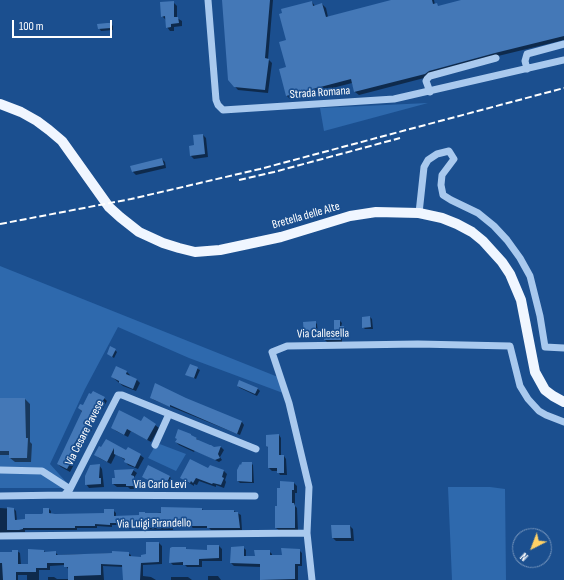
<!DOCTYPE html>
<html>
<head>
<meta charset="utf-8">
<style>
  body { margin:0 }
  #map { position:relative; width:564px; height:580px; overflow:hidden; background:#1b4f8f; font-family:"Sofia Sans Condensed",sans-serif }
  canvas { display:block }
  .north { position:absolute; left:512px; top:528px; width:40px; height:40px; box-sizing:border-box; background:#1b4f8f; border:1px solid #7695bc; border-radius:50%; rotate:222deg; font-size:11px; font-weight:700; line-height:16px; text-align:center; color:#fff }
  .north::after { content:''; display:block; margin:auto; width:14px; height:18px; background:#ffd166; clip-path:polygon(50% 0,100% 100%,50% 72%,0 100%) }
  .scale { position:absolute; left:12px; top:20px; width:100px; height:18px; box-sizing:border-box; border:2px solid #fff; border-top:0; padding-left:5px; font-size:12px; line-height:14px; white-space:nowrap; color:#fff; -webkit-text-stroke:3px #1b4f8f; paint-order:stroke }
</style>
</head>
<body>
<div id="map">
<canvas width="564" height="580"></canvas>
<div class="north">N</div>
<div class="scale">100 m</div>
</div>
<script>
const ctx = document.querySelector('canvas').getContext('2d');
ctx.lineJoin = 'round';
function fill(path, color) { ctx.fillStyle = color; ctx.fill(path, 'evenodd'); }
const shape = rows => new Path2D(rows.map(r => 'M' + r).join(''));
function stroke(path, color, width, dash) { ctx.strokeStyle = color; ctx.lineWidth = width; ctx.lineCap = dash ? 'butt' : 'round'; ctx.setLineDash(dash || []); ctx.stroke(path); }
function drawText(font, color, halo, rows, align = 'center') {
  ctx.font = font + ' "Sofia Sans Condensed",sans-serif'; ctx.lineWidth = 3.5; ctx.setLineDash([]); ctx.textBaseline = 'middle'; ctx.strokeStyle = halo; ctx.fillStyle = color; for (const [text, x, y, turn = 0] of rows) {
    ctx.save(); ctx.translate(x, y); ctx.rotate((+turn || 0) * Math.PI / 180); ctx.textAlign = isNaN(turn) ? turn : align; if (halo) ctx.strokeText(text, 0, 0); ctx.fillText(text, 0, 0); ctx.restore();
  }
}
fill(shape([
  [428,103,324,131,320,108],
  [0,266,278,377,283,393,189,358,118,327,85,389,50,464,67,483,63,488,0,488],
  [157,443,186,454,176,471,148,458],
  [448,487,490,487,505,489,506,580,452,580]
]), '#2e69ad');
fill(shape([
  [223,0,273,0,268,59,272,63,268,93,238,90,229,80],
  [395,0,434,0,435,5,439,7,465,0,564,0,564,40,498,56,428,77,359,95,355,92,352,83,290,99,287,96,287,41,312,2,315,6,322,4,326,8,328,17],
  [173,2,177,6,177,18,182,21,182,26,174,27,174,31,170,31,167,27,166,20,162,16],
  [111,24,113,26,113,30,101,31,99,28],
  [203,135,206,138,208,157,194,159,191,156,195,146],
  [162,159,165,162,166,168,136,175,133,172,132,167],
  [370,317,372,319,373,329,365,329,363,327],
  [340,321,342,323,341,327,344,327,346,329,346,334,342,334,342,342,327,342,325,340,325,337,335,337],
  [315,322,317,324,318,335,307,335,305,333],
  [115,350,117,352,114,358,108,354],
  [190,365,200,370,196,379,186,374],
  [127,372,130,375,129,376,136,379,140,383,136,391,123,386,112,377],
  [240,381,258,389,260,391,257,396,240,388,238,386],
  [104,398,107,401,102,410,100,409,97,415,95,414,89,426,92,430,88,436,86,440,82,438,76,449,79,452,77,455,78,457,70,472,61,467,58,464,82,412,79,408],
  [151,398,186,399,242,422,244,425,240,435,154,400],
  [0,399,25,399,30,404,30,442,32,444,31,462,15,462,10,458,10,455,0,455],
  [141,422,155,425,159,428,151,442,131,431,128,437,116,431,112,427],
  [279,435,281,438,281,456,284,456,286,459,287,475,280,475,278,471,272,471,269,468,269,449,267,446],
  [196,438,199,441,214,448,221,447,224,450,220,457,222,460,219,462,195,450,194,452,179,445,176,442],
  [106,441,127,451,140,455,144,458,138,469,128,465,125,461,125,460,116,454,111,464,99,458,96,455],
  [251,463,253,465,254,483,240,483,238,481],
  [99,465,102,469,104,487,89,488,86,484],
  [148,467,170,477,173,481,170,487,162,484,160,487,147,480,144,476],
  [133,470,137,473,134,478,137,481,138,489,130,489,128,487,117,487,113,484,113,479],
  [209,470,224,471,227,474,225,480,226,482,224,488,216,485,216,487,199,481,197,485,194,484,194,486,181,478],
  [294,483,297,486,297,493,295,493,295,506,297,508,298,531,280,531,276,528,278,508],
  [0,508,14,509,16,511,17,521,26,520,42,515,49,509,51,511,51,515,105,514,113,510,116,513,116,517,140,516,146,514,202,509,204,511,234,511,241,515,242,530,211,530,209,528,193,528,190,526,190,523,172,523,173,530,126,529,124,525,112,525,112,527,97,526,97,528,77,528,77,530,25,530,25,532,22,532,0,533],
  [350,526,353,529,354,541,336,541,333,538],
  [159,543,162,546,162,564,143,565,143,576,151,577,156,580,124,580,124,567,103,566,104,580,48,580,48,577,54,577,57,579,69,579,69,570,65,565,50,566,50,570,39,570,39,580,27,580,27,575,18,575,18,580,0,580,0,552,13,553,17,551,20,553,21,565,29,565,44,551,46,553,55,552,58,555,128,553,131,555,131,557,142,558,147,555],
  [219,546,222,549,222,561,202,561,202,567,187,567,185,565,173,565,170,562,185,548,188,550,208,551],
  [243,547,246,550,246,557,256,557,269,551,272,554,272,556,283,556,299,550,302,553,302,566,298,566,298,580,261,580,261,567,234,566,231,563],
  [208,576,218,576,221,580,208,580],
  [171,577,188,577,192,580,171,580]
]), '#0007');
fill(shape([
  [222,0,270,0,265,58,269,59,265,90,234,87,228,80],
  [391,0,432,0,433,4,437,3,438,6,461,0,564,0,564,36,495,53,429,71,425,74,354,92,351,79,286,96,279,69,286,67,279,42,286,40,279,14,282,13,281,9,312,1,313,6,322,3,326,17],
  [174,1,174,17,178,17,179,23,171,24,171,27,166,28,165,16,161,17,160,2],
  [107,23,111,23,111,28,98,29,97,24],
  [203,134,205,154,190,156,189,146,194,145,193,135],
  [162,158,164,165,132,172,130,166],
  [370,316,371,327,362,328,362,317],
  [334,320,340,320,340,326,344,326,345,332,341,333,341,340,324,340,324,336,334,336],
  [316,321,316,333,304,334,303,322],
  [110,346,116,349,112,357,107,354],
  [190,364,198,367,194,378,185,375],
  [116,366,127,371,126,374,137,379,133,389,119,383,119,381,111,377],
  [239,380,258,388,255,394,237,386],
  [155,383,186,398,242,421,237,434,170,405,170,407,150,398],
  [93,391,105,397,99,408,97,407,94,413,92,412,86,424,90,426,86,433,83,438,79,436,73,446,76,448,74,452,76,453,67,469,57,464,82,411,78,408,80,404,83,405,89,393,91,394],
  [0,398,25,398,26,438,28,438,27,458,9,458,9,451,0,451],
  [119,410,141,421,144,416,156,424,147,440,127,429,124,435,111,428],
  [178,429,191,434,191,435,197,438,196,439,210,445,211,445,214,447,221,446,218,454,220,458,215,460,175,442,177,439,175,438],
  [279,434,279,455,284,455,284,473,277,473,277,468,268,468,268,447,266,446,266,435],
  [106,439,126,450,128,447,141,454,135,467,124,462,125,459,114,454,114,448,107,462,94,455,99,446,101,447],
  [190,459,208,468,210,465,224,470,222,477,224,478,221,485,213,483,212,484,196,478,193,483,191,481,190,483,180,478],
  [242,462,252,462,252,482,237,481,237,470,240,464,241,465],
  [100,464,99,478,101,478,101,484,85,485,85,476,90,465],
  [148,465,170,476,166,485,159,481,157,485,142,477],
  [134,469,131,475,134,476,135,486,126,486,126,484,112,484,112,478,115,478,114,470],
  [280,481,294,482,294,490,292,490,292,503,294,503,295,506,295,528,275,528,275,506,277,506,277,488,280,488],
  [7,507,14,508,15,520,25,519,25,514,42,514,43,513,43,508,49,508,49,513,55,514,104,513,104,509,114,509,114,516,139,515,139,512,145,512,145,513,161,513,161,507,202,508,202,510,234,510,234,512,238,512,240,528,207,528,207,526,189,526,189,521,170,521,171,528,123,527,123,523,110,523,110,525,95,524,95,526,75,526,75,528,23,528,23,529,19,530,7,530],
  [331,525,350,525,351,538,332,538],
  [146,542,159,542,159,562,141,563,140,580,123,580,122,565,101,564,101,575,74,576,74,580,68,580,68,567,64,567,64,563,47,563,47,568,36,568,36,572,16,572,16,580,3,580,2,563,0,563,0,552,12,552,12,550,18,550,18,564,28,564,28,549,44,550,44,552,56,551,56,555,112,553,112,551,129,552,129,556,141,557,141,555,146,554],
  [207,545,219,545,219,558,199,559,199,565,183,565,183,562,169,563,170,548,172,547,186,547,186,549,207,550],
  [244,546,244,556,255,556,254,550,270,550,270,555,282,555,281,548,300,549,300,564,295,564,295,579,260,580,260,564,230,563,231,547]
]), '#4478b7');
stroke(shape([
  [208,0,216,100,218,105,223,110,394,99,564,60],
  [527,69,525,61,527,54,564,44],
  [430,92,426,81,427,79,430,76,496,58],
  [419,213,424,167,428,160,437,154,449,151,454,159,442,175,441,185,443,195,451,200,478,213,494,226,507,240,520,258,530,276,540,316,545,347,564,348],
  [155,445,169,414],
  [0,470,42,471,70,489,64,495,0,496],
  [70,489,118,395,122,395,256,449],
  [64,495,255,496],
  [0,536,307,533],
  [312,580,307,533,309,487,289,403,272,352,287,346,418,344,510,346,520,386,528,399,539,411,546,415,564,422]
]), '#a9c9ee', 7);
stroke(shape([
  [0,104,21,112,37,121,49,130,62,141,109,207,120,217,139,232,163,243,179,248,195,252,220,250,281,237,350,216,376,212,419,213,442,218,457,224,472,232,483,241,502,262,510,274,521,300,535,372,545,390,553,396,564,402]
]), '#f0f6ff', 10);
stroke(shape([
  [239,180,274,172,400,138],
  [0,224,131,199,260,169,564,88]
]), '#fff', 2, [7, 3]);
drawText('12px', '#fff', '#1b4f8f', [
  ["Strada Romana",320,93,-4],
  ["Bretella delle Alte",306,216,-16],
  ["Via Callesella",323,334,-1],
  ["Via Cesare Pavese",85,433,-63],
  ["Via Carlo Levi",160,485],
  ["Via Luigi Pirandello",154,524,-1]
]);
</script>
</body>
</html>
